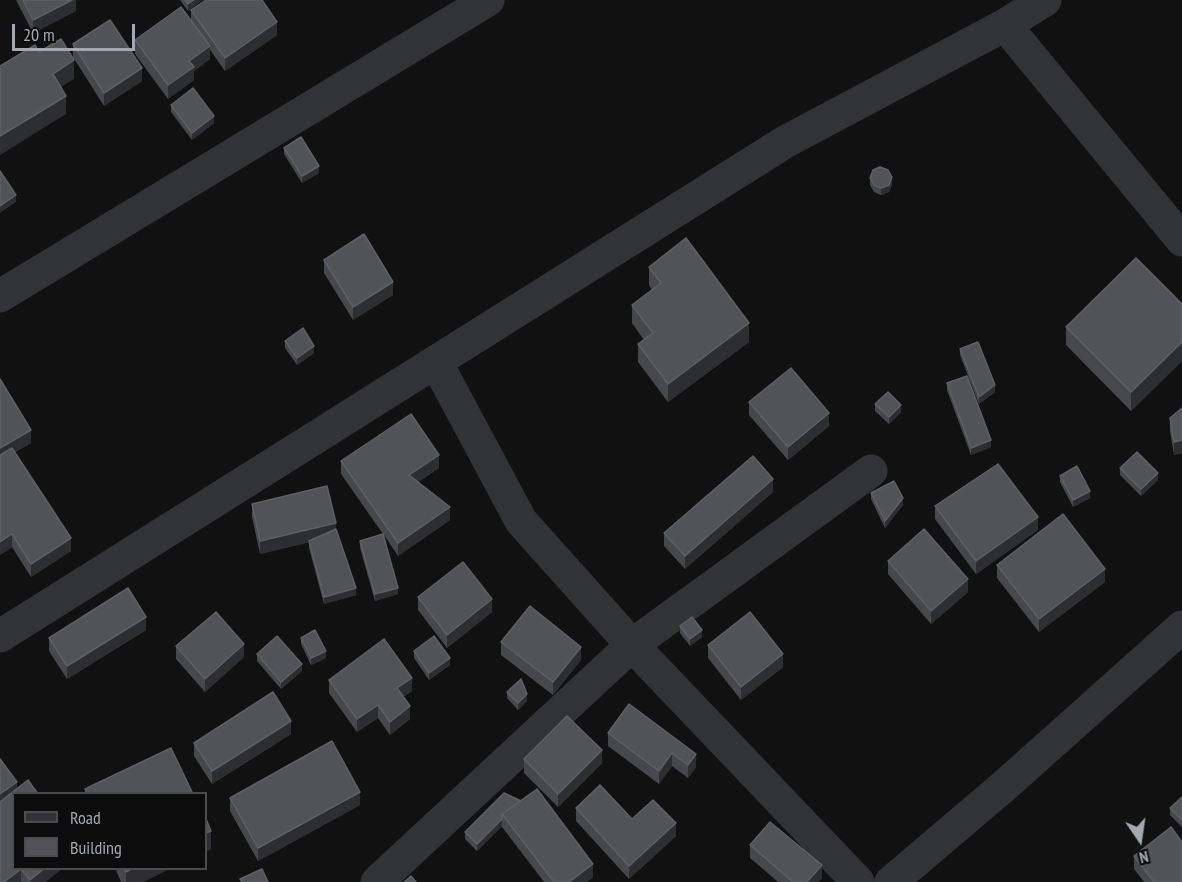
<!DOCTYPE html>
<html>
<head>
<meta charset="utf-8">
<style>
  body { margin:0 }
  #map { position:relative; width:1182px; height:882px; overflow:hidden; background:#111112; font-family:"PT Sans Narrow",sans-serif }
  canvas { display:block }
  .legend { position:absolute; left:12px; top:792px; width:195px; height:78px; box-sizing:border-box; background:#0c0c0d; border:2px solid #484b4f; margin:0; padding:8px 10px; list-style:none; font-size:18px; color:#a2a9b3 }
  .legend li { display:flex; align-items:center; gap:12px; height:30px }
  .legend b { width:30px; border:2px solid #484b4f }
  .north { position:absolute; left:1110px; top:810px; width:60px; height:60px; -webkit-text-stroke:4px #0c0c0d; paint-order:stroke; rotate:167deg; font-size:16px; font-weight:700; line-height:24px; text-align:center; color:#a2a9b3 }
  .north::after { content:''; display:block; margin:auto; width:21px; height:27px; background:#a2a9b3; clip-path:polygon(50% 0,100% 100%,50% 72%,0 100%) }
  .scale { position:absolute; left:12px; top:24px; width:123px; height:27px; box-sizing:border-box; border:3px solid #a2a9b3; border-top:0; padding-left:8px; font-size:18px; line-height:21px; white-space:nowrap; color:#a2a9b3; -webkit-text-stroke:4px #0c0c0d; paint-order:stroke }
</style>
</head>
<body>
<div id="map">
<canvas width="1182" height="882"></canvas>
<ul class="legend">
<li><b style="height:8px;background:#323337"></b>Road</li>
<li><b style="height:16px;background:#515358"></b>Building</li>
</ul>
<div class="north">N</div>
<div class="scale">20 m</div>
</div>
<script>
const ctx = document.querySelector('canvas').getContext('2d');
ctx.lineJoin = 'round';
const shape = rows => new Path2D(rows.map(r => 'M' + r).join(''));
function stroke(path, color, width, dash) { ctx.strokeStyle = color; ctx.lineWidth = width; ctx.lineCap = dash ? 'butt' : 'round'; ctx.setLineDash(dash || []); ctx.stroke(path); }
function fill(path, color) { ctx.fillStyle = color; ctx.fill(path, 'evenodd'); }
stroke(shape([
  [1005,25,1182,240],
  [0,296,488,0],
  [436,362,521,521,632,645,871,471],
  [0,636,785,142,1005,25,1045,0],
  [377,882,632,645,858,882],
  [891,882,1003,787,1182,627]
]), '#323337', 33);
fill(shape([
  [16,0,76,0,76,11,33,33],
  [180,0,202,0,188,11],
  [191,10,277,35,225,71,210,50,210,59,194,71,194,80,168,99,135,54,135,40,191,20],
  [73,44,142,81,104,106,73,57],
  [171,105,214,123,192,140,171,112],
  [284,148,319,173,302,183,284,154],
  [870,178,892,184,889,192,881,195,874,192,870,185],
  [324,260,393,295,353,320,324,273],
  [649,267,749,342,668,402,638,362,638,344,644,340,632,323,632,305,652,290,649,285],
  [1182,304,1182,361,1131,411,1066,345,1066,327],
  [285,341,314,353,297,365,285,348],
  [960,349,995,392,979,404,960,355],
  [0,379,31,443,15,452,71,551,31,577,12,547,0,555],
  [947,383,991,447,971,455,947,390],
  [749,402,829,426,788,460,749,415],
  [875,404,901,412,889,424,875,411],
  [1182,408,1182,453,1174,455,1170,431,1170,418],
  [341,461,439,468,418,482,450,520,398,556,384,535,398,594,375,601,360,548,360,541,383,534,341,474],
  [1120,468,1158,480,1141,496,1120,475],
  [1060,476,1090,498,1073,507,1060,482],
  [773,492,685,569,664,546,664,533],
  [871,493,903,505,885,528,871,499],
  [252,504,336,529,356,595,324,604,309,548,309,542,260,554,252,517],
  [935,506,1038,530,976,574,935,519],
  [888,561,968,592,931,624,888,574],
  [997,565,1105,582,1039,632,997,578],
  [418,597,492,612,447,648,418,610],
  [680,626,702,637,690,646,680,633],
  [146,630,67,679,49,651,49,638],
  [301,638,326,658,311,665,301,644],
  [501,642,581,660,553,695,501,655],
  [708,645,783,667,741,700,708,658],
  [176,646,244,657,205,692,176,659],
  [414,651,450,665,429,680,414,658],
  [257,654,302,671,281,689,257,661],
  [329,680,412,691,403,697,410,719,390,735,378,718,357,732,329,693],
  [507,692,527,701,518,710,507,698],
  [629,704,696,767,688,778,672,766,659,784,608,746,608,733],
  [291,734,212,784,194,756,194,743],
  [524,759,602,763,558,807,524,773],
  [504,793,593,877,587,882,544,882,502,827,502,826,477,851,465,839,465,832],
  [1182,797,1182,827,1170,815,1170,808],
  [230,798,360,805,258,861,230,811],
  [576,808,676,836,629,879,576,821],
  [750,845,822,878,818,882,778,882,750,858],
  [1134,856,1182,882,1144,882,1134,869],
  [14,868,63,868,45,882,0,882],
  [115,868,171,868,143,882,121,882]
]), '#47484d');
fill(shape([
  [72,0,76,0,76,11,33,33,33,20],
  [194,0,202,0,188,11,188,4],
  [277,22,277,35,225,71,225,58],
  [210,46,210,59,194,71,194,80,168,99,168,85,189,61],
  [74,60,74,79,53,92,53,74],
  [142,68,142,81,104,106,104,93],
  [66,96,66,114,0,155,0,136],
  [214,116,214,123,192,140,192,133],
  [319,166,319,173,302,183,302,176],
  [892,177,892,184,889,192,881,195,881,188],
  [16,195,16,202,0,213,0,206],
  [393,282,393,295,353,320,353,307],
  [749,323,749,342,668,402,668,384],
  [1182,342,1182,361,1131,411,1131,392],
  [314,346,314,353,297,365,297,358],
  [995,385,995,392,979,404,979,397],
  [901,405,901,412,889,424,889,417],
  [829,413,829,426,788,460,788,447],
  [31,430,31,443,0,461,0,448],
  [991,440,991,447,971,455,971,448],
  [1182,440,1182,453,1174,455,1174,442],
  [439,455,439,468,409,488,409,475],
  [1158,473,1158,480,1141,496,1141,489],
  [773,479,773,492,685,569,685,556],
  [1090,491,1090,498,1073,507,1073,500],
  [903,498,903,505,885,528,885,521],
  [450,507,450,520,398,556,398,543],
  [1038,517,1038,530,976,574,976,561],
  [336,523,336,536,260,554,260,541],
  [12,534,12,547,0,555,0,542],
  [71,538,71,551,31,577,31,564],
  [1105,569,1105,582,1039,632,1039,619],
  [968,579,968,592,931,624,931,611],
  [356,588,356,595,324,604,324,597],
  [398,588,398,594,375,601,375,594],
  [492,599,492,612,447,648,447,635],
  [146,617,146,630,67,679,67,666],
  [702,630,702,637,690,646,690,639],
  [244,644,244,657,205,692,205,679],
  [581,647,581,660,553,695,553,682],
  [326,651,326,658,311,665,311,658],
  [783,654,783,667,741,700,741,687],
  [450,658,450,665,429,680,429,673],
  [302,664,302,671,281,689,281,682],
  [412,678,412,691,397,701,397,688],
  [527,694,527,701,518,710,518,703],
  [378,705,378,718,357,732,357,719],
  [410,706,410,719,390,735,390,722],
  [291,721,291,734,212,784,212,771],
  [602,750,602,763,558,807,558,794],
  [672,753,672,766,659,784,659,771],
  [696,754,696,767,688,778,688,765],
  [17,782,17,794,0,807,0,794],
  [360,792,360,805,258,861,258,848],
  [502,819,502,826,477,851,477,844],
  [676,823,676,836,629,879,629,866],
  [211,831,211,849,206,852,206,833],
  [593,864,593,877,587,882,569,882],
  [822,865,822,878,818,882,807,882],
  [45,868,63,868,45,882,30,882,30,880],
  [133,868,171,868,143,882,126,882,126,872],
  [21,869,21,882,4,882]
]), '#2d2e31');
const building = shape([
  [23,0,72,0,33,20,23,0],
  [185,0,194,0,188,4,185,0],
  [206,0,262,0,277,22,225,58,191,10,206,0],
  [181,7,210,46,189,61,194,67,168,85,135,40,181,7],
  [110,20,142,68,104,93,73,44,110,20],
  [61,39,74,60,53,74,66,96,0,136,0,66,35,45,39,52,61,39],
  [193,88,214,116,192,133,171,105,193,88],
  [301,137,319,166,302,176,284,148,301,137],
  [880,167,888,170,892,177,889,185,881,188,874,185,870,178,873,170,880,167],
  [0,171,16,195,0,206,0,171],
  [364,234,393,282,353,307,324,260,364,234],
  [686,238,749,323,668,384,638,344,653,333,632,305,661,283,649,267,686,238],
  [1136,258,1182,304,1182,342,1131,392,1066,327,1136,258],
  [303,328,314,346,297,358,285,341,303,328],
  [978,342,995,385,979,397,960,349,978,342],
  [791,368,829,413,788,447,749,402,791,368],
  [967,376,991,440,971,448,947,383,967,376],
  [0,379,31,430,0,448,0,379],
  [888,392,901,405,889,417,875,404,888,392],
  [1182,408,1182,440,1174,442,1170,418,1182,408],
  [411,414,439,455,409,475,450,507,398,543,341,461,411,414],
  [12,448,71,538,31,564,12,534,0,542,0,455,12,448],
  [1137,452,1158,473,1141,489,1120,468,1137,452],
  [753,456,773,479,685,556,664,533,753,456],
  [998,464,1038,517,976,561,935,506,998,464],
  [1077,466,1090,491,1073,500,1060,476,1077,466],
  [894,481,903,498,885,521,871,493,894,481],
  [327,486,336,523,260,541,252,504,327,486],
  [1063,514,1105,569,1039,619,997,565,1063,514],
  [336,529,356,588,324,597,309,541,336,529],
  [924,529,968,579,931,611,888,561,924,529],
  [383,534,398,588,375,594,360,541,383,534],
  [463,562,492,599,447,635,418,597,463,562],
  [128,588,146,617,67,666,49,638,128,588],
  [530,606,581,647,553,682,501,642,530,606],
  [216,612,244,644,205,679,176,646,216,612],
  [750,612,783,654,741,687,708,645,750,612],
  [692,617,702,630,690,639,680,626,692,617],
  [315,630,326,651,311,658,301,638,315,630],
  [277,636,302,664,281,682,257,654,277,636],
  [434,636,450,658,429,673,414,651,434,636],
  [384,639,412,678,397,688,410,706,390,722,378,705,357,719,329,680,384,639],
  [521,679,527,694,518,703,507,692,521,679],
  [273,692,291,721,212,771,194,743,273,692],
  [629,704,696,754,688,765,672,753,659,771,608,733,629,704],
  [567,716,602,750,558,794,524,759,567,716],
  [332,741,360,792,258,848,230,798,332,741],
  [171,748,193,794,87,794,85,789,171,748],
  [0,759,17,782,0,794,0,759],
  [28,780,38,794,14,794,14,868,45,868,30,880,21,869,4,882,0,882,0,802,28,780],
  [600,785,632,819,653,800,676,823,629,866,576,808,600,785],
  [537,789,593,864,569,882,554,882,502,814,537,789],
  [504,793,521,801,502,814,502,819,477,844,465,832,504,793],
  [1182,797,1182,820,1170,808,1182,797],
  [206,819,211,831,206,833,206,819],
  [770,822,822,865,807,882,793,882,750,845,770,822],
  [1171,827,1182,842,1182,882,1154,882,1134,856,1171,827],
  [124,868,133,868,126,872,124,868],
  [262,869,268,882,242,882,240,879,262,869],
  [411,876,416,882,404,882,411,876]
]);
fill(building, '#515358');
stroke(building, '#5d6066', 1.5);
</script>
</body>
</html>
